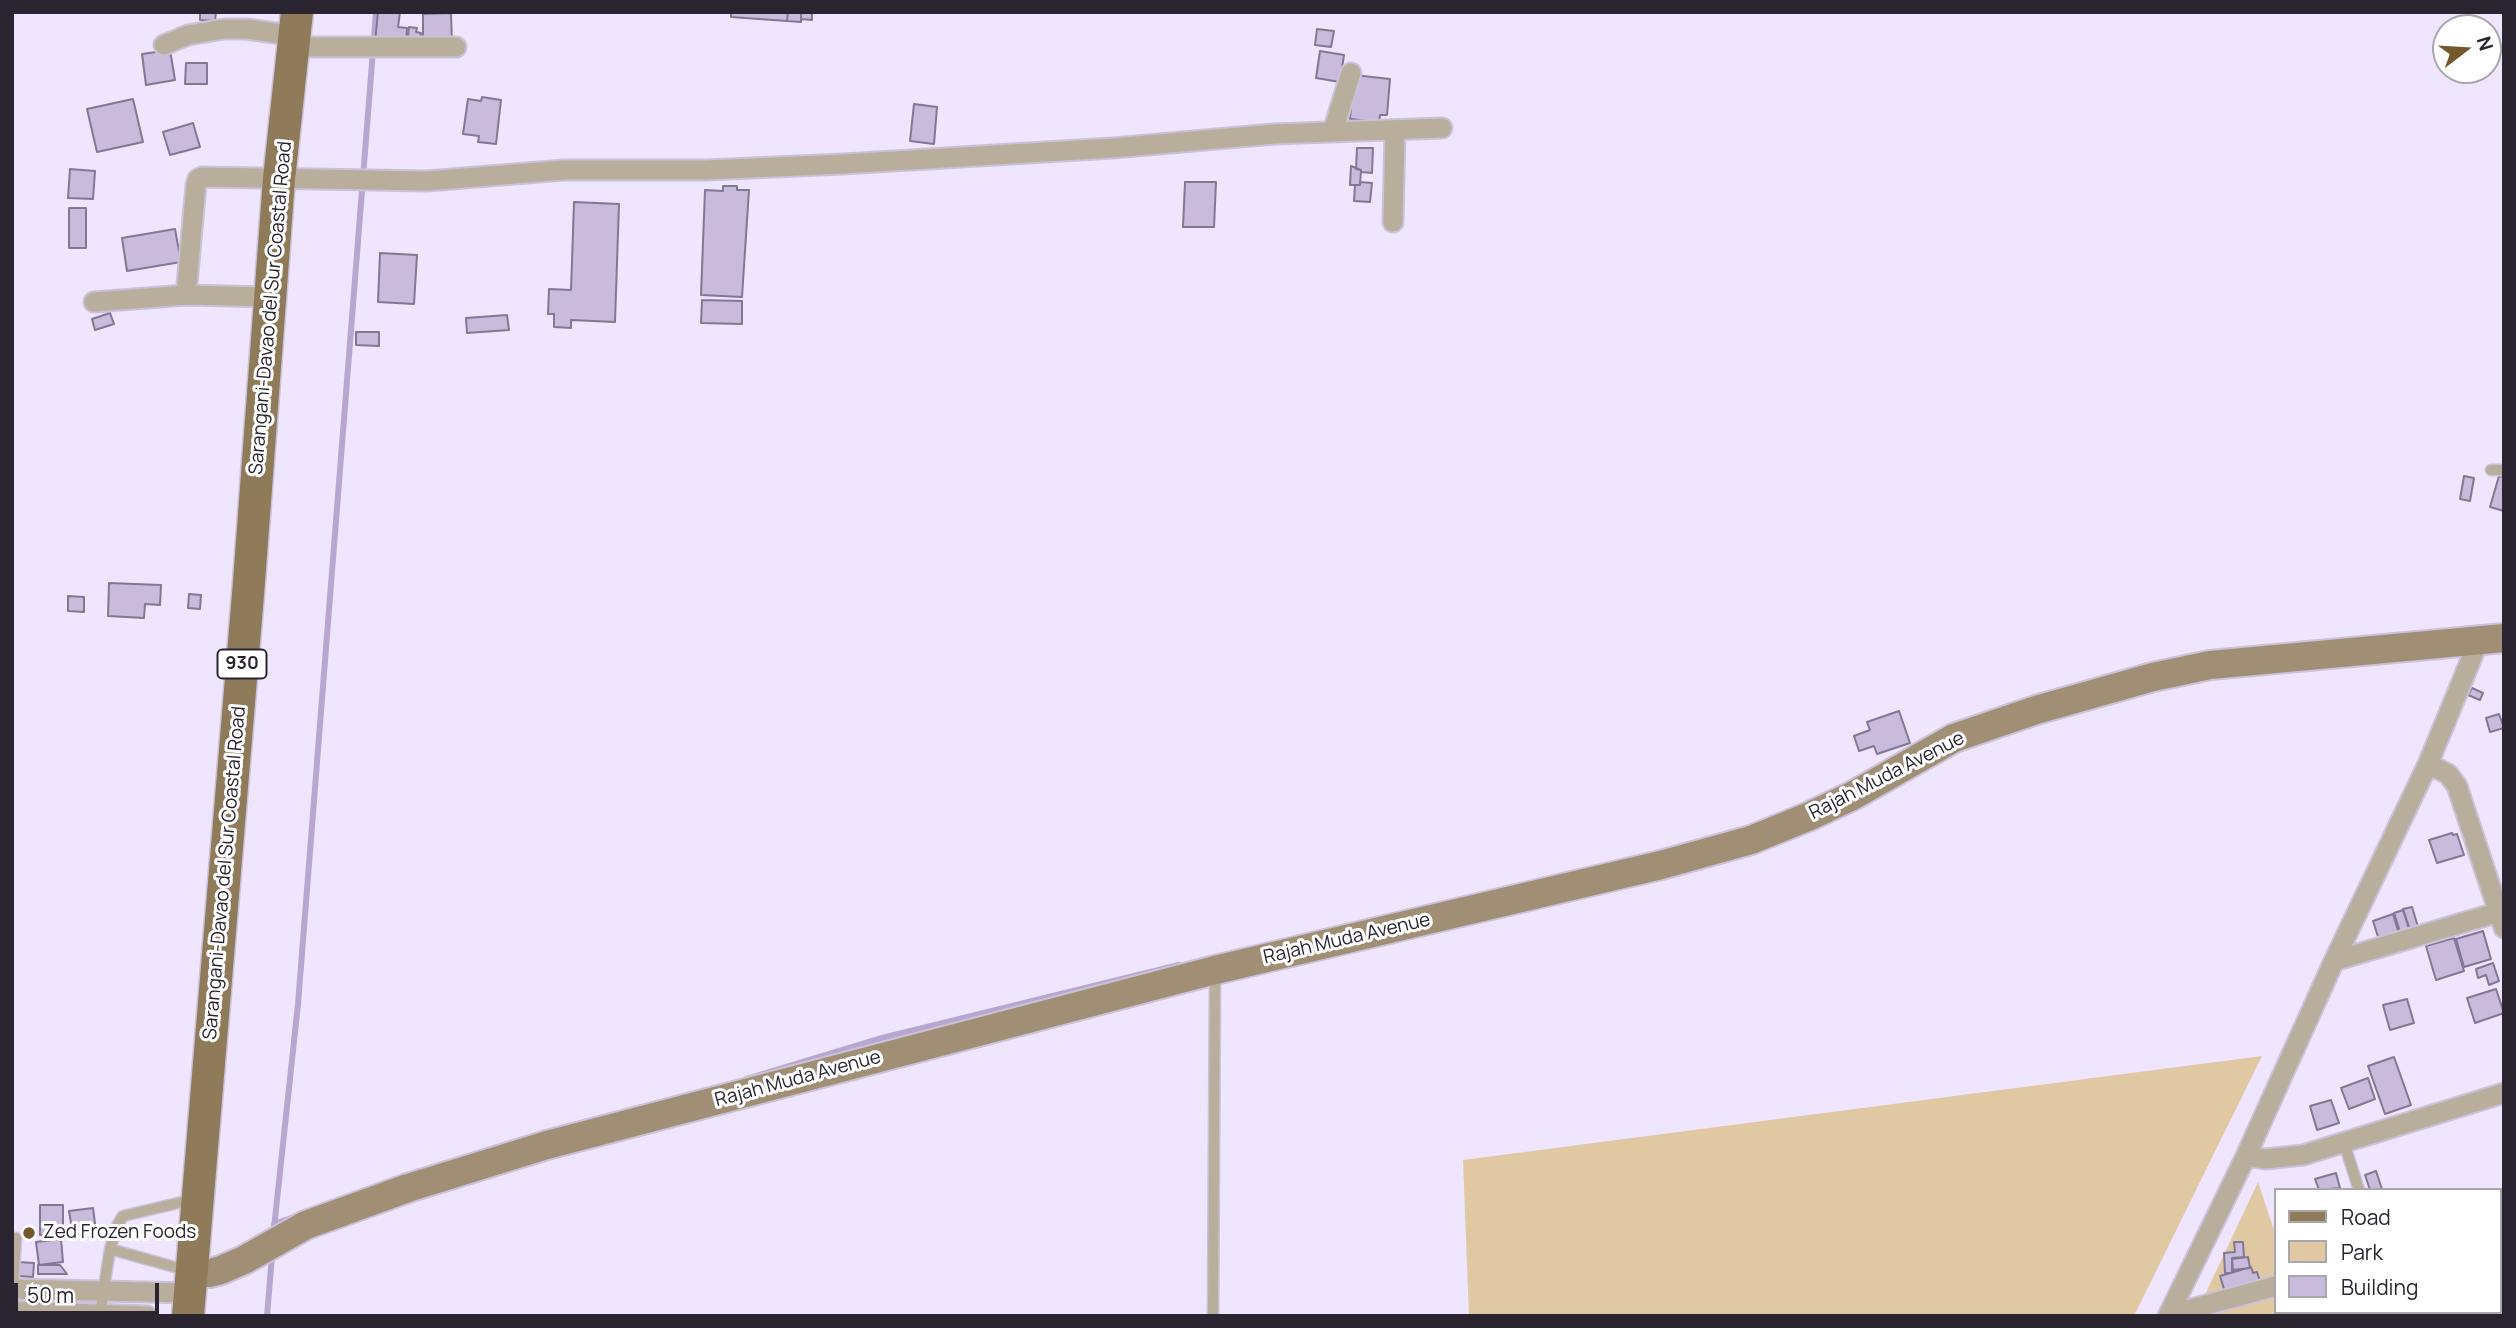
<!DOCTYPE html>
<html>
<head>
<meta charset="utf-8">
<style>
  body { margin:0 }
  #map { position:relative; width:2516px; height:1328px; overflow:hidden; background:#efe5ff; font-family:Manrope,sans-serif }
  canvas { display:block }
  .frame { position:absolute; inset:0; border:14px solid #292430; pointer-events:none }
  .legend { position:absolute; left:2274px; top:1188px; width:228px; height:126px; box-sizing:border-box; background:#fff; border:2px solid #a9a7ac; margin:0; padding:9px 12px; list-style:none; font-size:21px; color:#292430 }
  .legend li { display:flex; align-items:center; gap:14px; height:35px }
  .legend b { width:35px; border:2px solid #a9a7ac }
  .north { position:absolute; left:2432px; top:14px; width:70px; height:70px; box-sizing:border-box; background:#fff; border:2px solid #a9a7ac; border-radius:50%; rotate:73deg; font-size:19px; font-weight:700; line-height:28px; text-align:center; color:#292430 }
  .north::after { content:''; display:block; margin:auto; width:24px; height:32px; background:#74582b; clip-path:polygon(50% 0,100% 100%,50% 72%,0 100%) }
  .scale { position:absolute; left:14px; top:1283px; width:145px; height:32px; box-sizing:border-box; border:4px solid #292430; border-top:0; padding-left:9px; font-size:21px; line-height:24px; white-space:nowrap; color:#292430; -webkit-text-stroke:5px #fff; paint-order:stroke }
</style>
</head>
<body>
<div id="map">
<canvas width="2516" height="1328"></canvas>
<div class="frame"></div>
<ul class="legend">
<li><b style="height:9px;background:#8f7a59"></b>Road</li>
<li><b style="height:19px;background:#e0c8a3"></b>Park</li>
<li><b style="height:19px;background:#c8bbdb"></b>Building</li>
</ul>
<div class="north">N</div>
<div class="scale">50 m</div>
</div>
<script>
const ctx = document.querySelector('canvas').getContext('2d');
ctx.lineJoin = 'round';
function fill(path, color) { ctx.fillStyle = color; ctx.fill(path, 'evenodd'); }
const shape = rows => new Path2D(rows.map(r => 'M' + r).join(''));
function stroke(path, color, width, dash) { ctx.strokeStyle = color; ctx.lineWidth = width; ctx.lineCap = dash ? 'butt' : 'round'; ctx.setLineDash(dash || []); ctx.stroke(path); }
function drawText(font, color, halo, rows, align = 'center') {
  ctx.font = font + ' Manrope,sans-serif'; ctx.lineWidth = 6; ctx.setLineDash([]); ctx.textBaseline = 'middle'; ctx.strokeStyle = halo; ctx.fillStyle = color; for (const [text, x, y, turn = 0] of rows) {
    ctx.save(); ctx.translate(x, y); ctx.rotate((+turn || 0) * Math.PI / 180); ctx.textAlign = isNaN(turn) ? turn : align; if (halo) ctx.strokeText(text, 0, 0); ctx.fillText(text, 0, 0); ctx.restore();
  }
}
fill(shape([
  [2262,1056,2134,1316,1469,1316,1463,1160],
  [2258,1182,2276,1236,2276,1312,2302,1312,2303,1316,2195,1316]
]), '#e0c8a3');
stroke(shape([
  [746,1079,878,1039,1179,965],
  [274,1224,294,1217],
  [274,1228,298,1004,376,12],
  [267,1316,272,1256]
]), '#b7a6d0', 6);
const building = shape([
  [200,12,216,12,215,21,200,20,200,12],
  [378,12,400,12,398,27,407,28,406,46,375,43,378,12],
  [731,12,788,12,787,21,731,17,731,12],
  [788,12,801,12,801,22,787,21,788,12],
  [801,12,812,12,812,20,801,19,801,12],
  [451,13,452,44,423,45,423,14,451,13],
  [409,27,417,28,416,32,421,33,419,46,407,45,409,27],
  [1317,29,1334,31,1331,47,1315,45,1317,29],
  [170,50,175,80,146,85,142,54,170,50],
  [1320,51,1344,55,1340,82,1316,78,1320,51],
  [186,63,207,63,207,84,185,84,186,63],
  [1354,75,1390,79,1387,115,1380,115,1379,122,1350,119,1354,75],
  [482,97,501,100,496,144,478,142,479,136,463,134,468,99,481,101,482,97],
  [133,99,143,142,97,152,87,109,133,99],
  [914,104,937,107,934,144,910,141,914,104],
  [193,123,200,147,170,155,163,132,193,123],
  [1357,148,1373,148,1372,173,1361,172,1361,170,1356,169,1357,148],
  [1351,166,1361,170,1360,185,1350,185,1351,166],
  [70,169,95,171,93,199,68,198,70,169],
  [1185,182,1216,182,1214,227,1183,227,1185,182],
  [1360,182,1372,183,1370,202,1354,201,1355,185,1360,185,1360,182],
  [723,186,737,186,737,190,749,190,742,297,701,295,705,190,723,191,723,186],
  [574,202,619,204,615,322,571,320,571,328,554,327,554,314,548,314,549,289,571,290,574,202],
  [69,208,86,208,86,248,69,248,69,208],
  [175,229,181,262,127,271,122,238,175,229],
  [380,253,417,255,414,304,378,302,380,253],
  [702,300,742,301,742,324,701,323,702,300],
  [110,313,114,324,95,330,92,319,110,313],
  [507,315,509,330,467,333,466,318,507,315],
  [356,332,379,332,379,346,356,345,356,332],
  [2464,476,2474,478,2470,501,2460,499,2464,476],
  [2499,476,2504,477,2504,511,2490,507,2499,476],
  [109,583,161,585,160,605,145,604,144,618,108,616,109,583],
  [189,594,201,595,200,609,188,608,189,594],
  [68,596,84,597,84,612,68,611,68,596],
  [2472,688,2483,693,2480,700,2468,695,2472,688],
  [1899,711,1910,743,1877,754,1874,746,1859,751,1854,736,1870,730,1867,722,1899,711],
  [2499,714,2504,728,2490,732,2486,718,2499,714],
  [2452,833,2453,835,2457,834,2464,855,2437,863,2429,840,2452,833],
  [2412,907,2419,930,2411,933,2403,909,2412,907],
  [2403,910,2410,932,2401,935,2394,913,2403,910],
  [2393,914,2400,937,2380,943,2373,921,2393,914],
  [2483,931,2491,959,2464,967,2456,939,2483,931],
  [2454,938,2464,971,2436,980,2426,946,2454,938],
  [2493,963,2499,981,2489,985,2486,975,2478,978,2476,969,2493,963],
  [2496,989,2504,1013,2475,1023,2467,998,2496,989],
  [2407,999,2414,1023,2390,1030,2383,1005,2407,999],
  [2394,1057,2411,1105,2385,1114,2368,1066,2394,1057],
  [2368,1078,2375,1099,2349,1109,2341,1088,2368,1078],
  [2331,1100,2339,1123,2317,1130,2310,1106,2331,1100],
  [2376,1171,2382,1189,2370,1190,2365,1175,2376,1171],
  [2336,1173,2340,1188,2319,1190,2315,1179,2336,1173],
  [40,1205,63,1205,63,1235,40,1235,40,1205],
  [93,1208,96,1231,73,1235,69,1211,93,1208],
  [61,1239,63,1262,39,1265,36,1242,61,1239],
  [2234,1242,2243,1242,2244,1257,2232,1258,2232,1273,2225,1273,2224,1253,2235,1252,2234,1242],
  [2248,1257,2250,1268,2233,1270,2232,1259,2248,1257],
  [19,1262,34,1263,33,1277,18,1276,19,1262],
  [38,1265,60,1265,67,1274,38,1274,38,1265],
  [2251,1267,2253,1273,2257,1272,2262,1288,2227,1299,2220,1276,2251,1267]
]);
fill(building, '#c8bbdb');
stroke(building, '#827794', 2);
const lane = shape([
  [2491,470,2504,470],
  [2344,1143,2359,1190],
  [189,1271,110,1249,118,1224,123,1216,195,1199],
  [13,1289,16,1238],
  [100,1314,110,1249],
  [1213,1316,1215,974]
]);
const street = shape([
  [164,45,188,35,224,29,247,29,295,36],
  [295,47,456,47],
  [1333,131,1351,73],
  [1393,222,1395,130],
  [186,295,270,297],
  [94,302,186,295,196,185,198,179,202,177,427,181,564,170,706,170,843,164,1113,148,1274,134,1442,128],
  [2428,764,2448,774,2457,786,2504,928],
  [2334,961,2499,912],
  [2246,1156,2265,1159,2303,1155,2504,1093],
  [12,1289,191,1293],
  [12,1311,147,1316],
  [2169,1315,2276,1286],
  [2168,1316,2246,1156,2334,961,2428,764,2479,640]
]);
const secondary = shape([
  [193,1272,210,1273,221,1270,244,1260,306,1225,408,1188,547,1145,1215,970,1661,865,1751,840,1810,816,1854,795,1954,738,2036,710,2153,677,2210,665,2504,638]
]);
const primary = shape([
  [188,1316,249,582,279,179,297,12]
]);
stroke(lane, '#cbc2da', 13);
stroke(street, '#cbc2da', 23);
stroke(secondary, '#cbc2da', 32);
stroke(primary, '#cbc2da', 35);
stroke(lane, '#b9ad9b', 10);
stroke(street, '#b9ad9b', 19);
stroke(secondary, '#a18f75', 28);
stroke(primary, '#8f7a59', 32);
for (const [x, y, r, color] of [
  [29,1233,7,"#74582b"]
]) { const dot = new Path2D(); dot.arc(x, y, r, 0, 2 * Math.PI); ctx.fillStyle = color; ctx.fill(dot); stroke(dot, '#fff', 2.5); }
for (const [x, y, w] of [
  [242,664,49]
]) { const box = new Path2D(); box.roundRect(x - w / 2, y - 14.5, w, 29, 5); ctx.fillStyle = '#fff'; ctx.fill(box); stroke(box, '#292430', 2); }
drawText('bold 18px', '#292430', null, [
  ["930",242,664]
]);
drawText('19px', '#292430', '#fff', [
  ["Sarangani-Davao del Sur Coastal Road",271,308,-85],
  ["Rajah Muda Avenue",1887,776,-27],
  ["Sarangani-Davao del Sur Coastal Road",225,873,-85],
  ["Rajah Muda Avenue",1347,939,-13],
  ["Rajah Muda Avenue",798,1079,-15]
]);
drawText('19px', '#292430', '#fff', [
  ["Zed Frozen Foods",43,1233]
], 'left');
</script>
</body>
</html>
